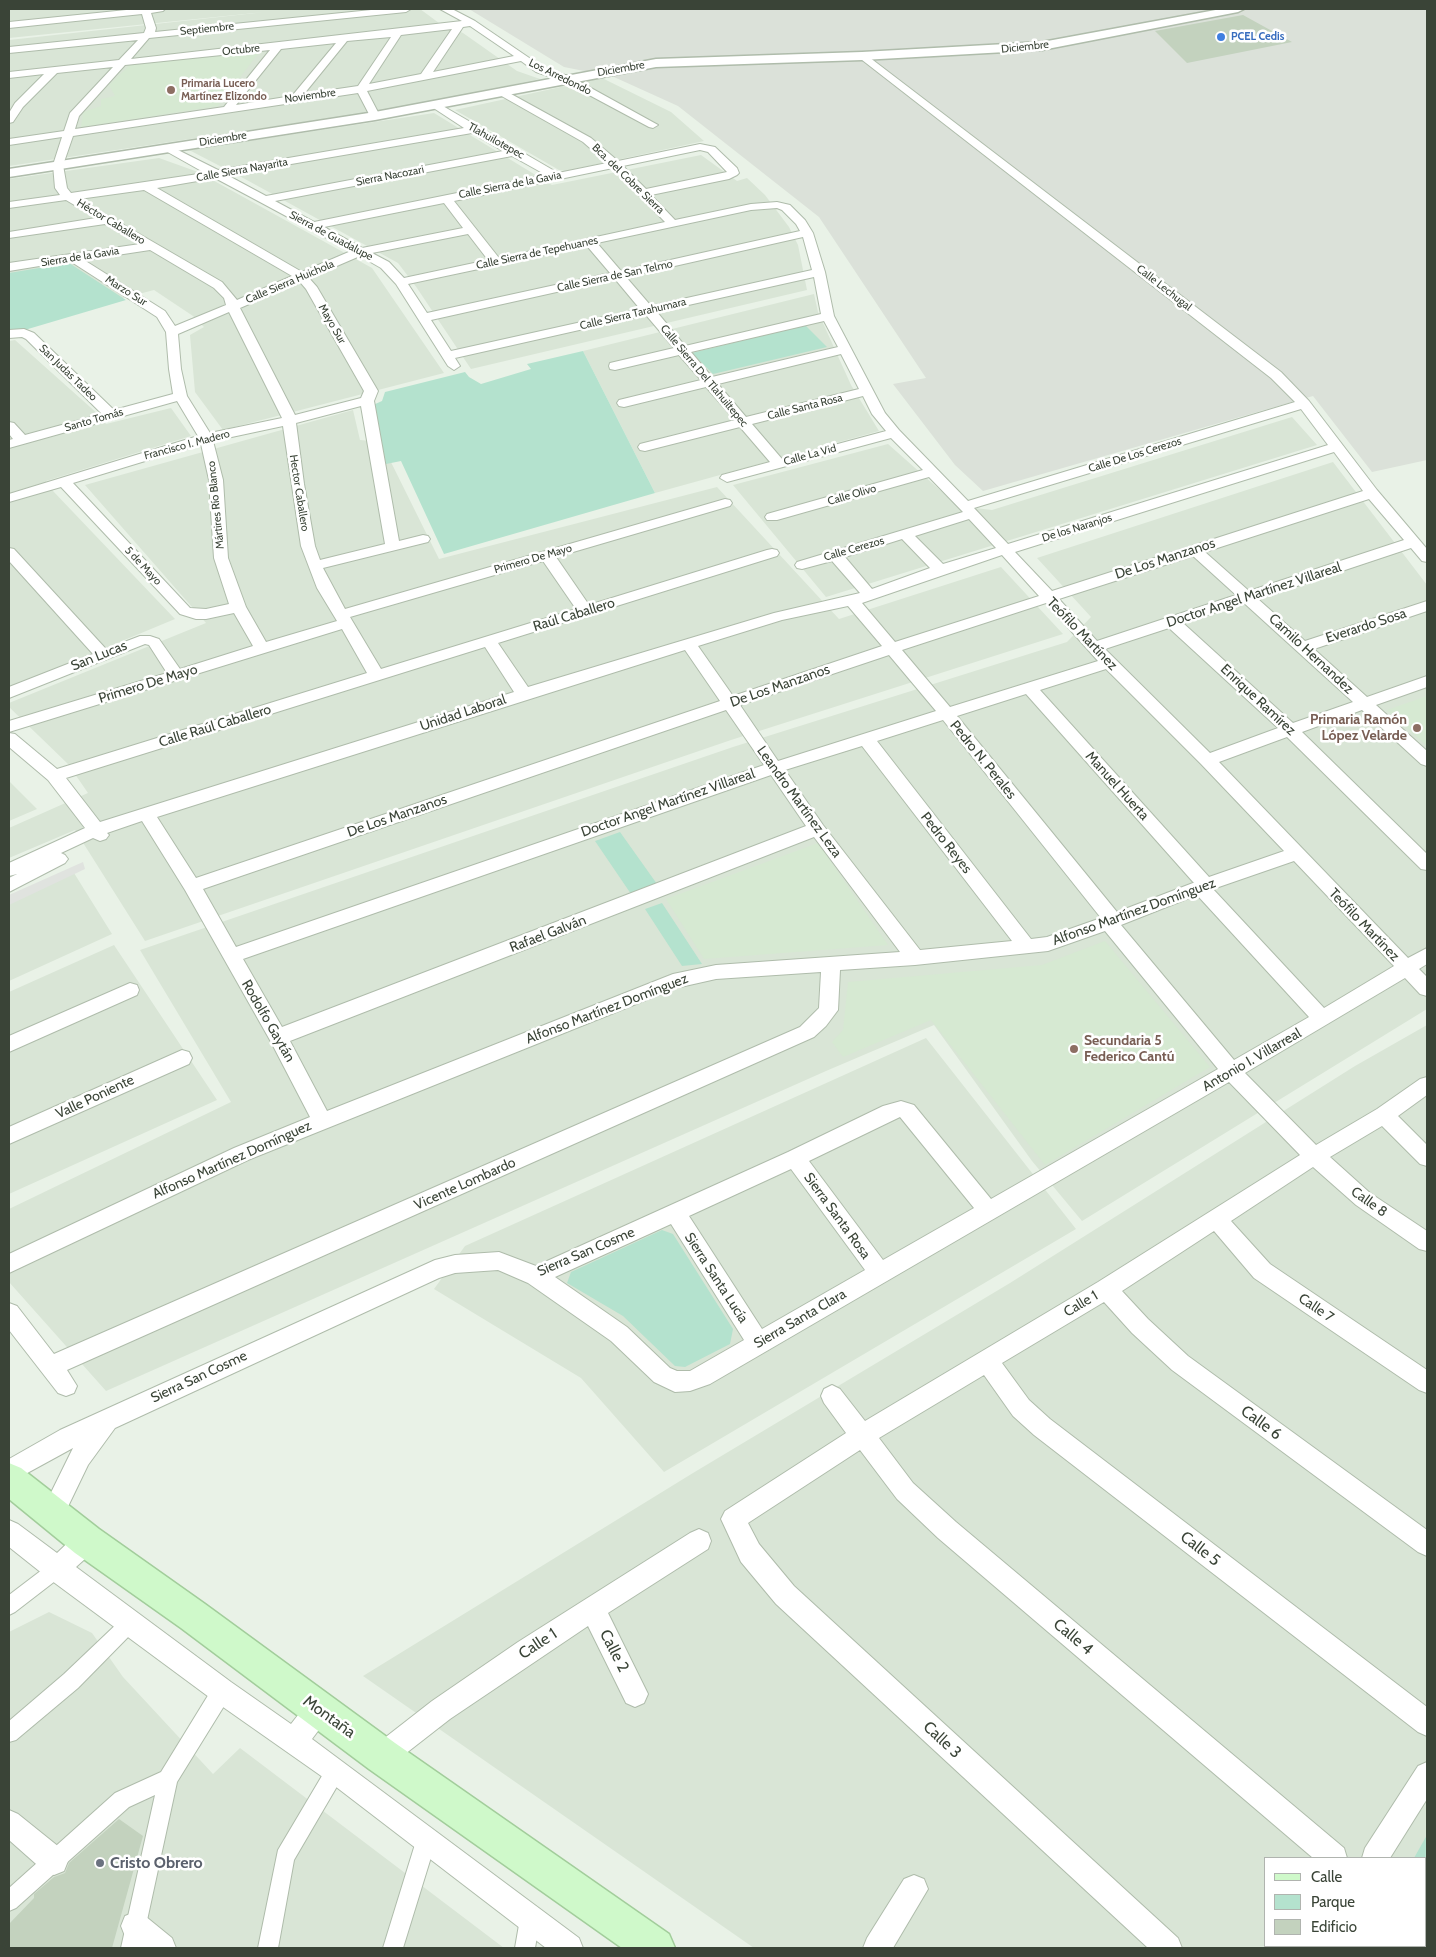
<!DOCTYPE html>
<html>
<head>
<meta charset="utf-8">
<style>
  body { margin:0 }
  #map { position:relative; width:1436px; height:1957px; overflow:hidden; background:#e9f2e7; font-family:Cabin,sans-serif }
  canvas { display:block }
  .frame { position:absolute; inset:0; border:10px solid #3a4437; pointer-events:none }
  .legend { position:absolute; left:1264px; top:1857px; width:162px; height:90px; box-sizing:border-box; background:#fff; border:1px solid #b0b4af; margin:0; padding:6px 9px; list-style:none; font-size:15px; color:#3a4437 }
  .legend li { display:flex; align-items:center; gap:10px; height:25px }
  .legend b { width:25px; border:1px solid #b0b4af }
</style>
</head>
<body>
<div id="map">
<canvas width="1436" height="1957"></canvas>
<div class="frame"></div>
<ul class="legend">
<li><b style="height:6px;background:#cff9ca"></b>Calle</li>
<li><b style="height:14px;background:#b4e2ce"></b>Parque</li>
<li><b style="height:14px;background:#c3d2be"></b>Edificio</li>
</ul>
</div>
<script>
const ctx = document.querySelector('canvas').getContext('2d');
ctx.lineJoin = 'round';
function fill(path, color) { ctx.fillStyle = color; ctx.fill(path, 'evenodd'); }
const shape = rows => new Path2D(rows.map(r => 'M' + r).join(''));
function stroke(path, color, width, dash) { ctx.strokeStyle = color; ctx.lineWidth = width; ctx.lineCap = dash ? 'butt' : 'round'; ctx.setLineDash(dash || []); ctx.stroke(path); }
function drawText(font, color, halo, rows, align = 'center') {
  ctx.font = font + ' Cabin,sans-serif'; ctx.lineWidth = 5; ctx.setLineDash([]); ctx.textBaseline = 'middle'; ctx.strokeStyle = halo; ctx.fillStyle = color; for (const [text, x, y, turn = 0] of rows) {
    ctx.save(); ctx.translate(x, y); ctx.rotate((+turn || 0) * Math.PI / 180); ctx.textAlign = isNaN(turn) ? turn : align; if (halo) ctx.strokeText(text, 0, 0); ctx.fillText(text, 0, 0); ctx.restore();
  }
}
fill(shape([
  [9,9,420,9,439,23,463,33,517,71,540,79,404,107,9,166,9,40,265,12,9,38],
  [602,78,671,112,704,141,566,171,559,170,455,110],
  [434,113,552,185,701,155,737,181,747,178,765,195,789,227,798,245,807,290,471,369,417,288,398,263,245,179,189,150],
  [159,158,198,172,372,268,444,373,223,430,195,392,190,335,204,327,193,316,154,290,9,328,9,179],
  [814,294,818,312,851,385,879,431,655,493,583,351],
  [15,340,99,415,106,424,171,408,191,436,46,481,53,491,175,619,9,688,9,341],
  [353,410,360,440,381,442,439,559,717,487,839,619,1001,567,1063,634,731,740,145,941,75,830,9,858,9,828,88,793,68,764,9,707,9,703,206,623,85,485],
  [1292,417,1317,445,826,597,733,485,888,444,958,506,992,510],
  [1333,462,1427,585,1427,1009,1082,1221,1032,1161,934,1025,826,1071,106,1391,9,1282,9,1209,231,1102,140,950,733,747,1067,642,1091,617,1037,558],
  [9,781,37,809,9,821],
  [74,873,112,934,9,981,9,902],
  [114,945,217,1100,9,1194,9,992],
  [1427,1025,1427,1948,754,1948,363,1676,693,1473,1010,1283,1355,1066],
  [1265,1858,1425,1858,1425,1946,1265,1946],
  [926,1038,1076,1229,664,1472,581,1378,434,1289,465,1246],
  [49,1612,92,1633,123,1677,213,1774,240,1748,504,1948,9,1948,9,1632]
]), '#d9e5d6');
fill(shape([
  [469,9,1427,9,1427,460,1372,472,1313,396,983,491,955,465,893,384,926,378,819,217,678,106,614,77,564,67]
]), '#dbe1d9');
fill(shape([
  [261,50,218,106,81,127,83,112,101,106,101,99,115,96,109,85,130,65],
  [1427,696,1427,746,1387,710],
  [818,843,888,945,704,959,666,899],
  [1105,941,1210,1067,1045,1165,931,1020,843,1057,832,1042,843,1030,848,982,1042,965]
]), '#d6e9d2');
fill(shape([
  [69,263,126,300,28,329,9,333,9,273],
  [805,325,827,347,713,374,692,353],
  [583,351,655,493,444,554,401,461,386,464,373,405,382,401,385,392,465,372,469,377,481,384,531,369,527,364],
  [620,832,657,884,631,894,595,841],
  [662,903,702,964,682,966,645,909],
  [662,1230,673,1234,733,1329,730,1344,685,1367,675,1366,623,1316,567,1283,571,1272],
  [1427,1835,1427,1948,1360,1948,1361,1946,1425,1946,1425,1858,1414,1858]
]), '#b4e2ce');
fill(shape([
  [83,862,85,869,9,905,9,895]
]), '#e0e3df');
fill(shape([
  [1243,15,1292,42,1187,63,1155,31],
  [119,1819,143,1836,112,1948,9,1948,9,1924,34,1898,34,1894,54,1877,65,1873,69,1863]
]), '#c3d2be');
const pedestrian = shape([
  [57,1560,63,1563,66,1569,63,1575,15,1612,9,1615,9,1595,51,1563,57,1560],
  [130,1614,136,1617,139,1623,136,1629,78,1688,16,1740,9,1742,9,1721,64,1674,124,1617,130,1614],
  [222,1682,229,1684,231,1691,229,1698,177,1782,141,1948,121,1948,155,1795,129,1807,16,1908,9,1911,9,1888,115,1793,161,1772,215,1684,222,1682],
  [336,1761,343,1764,346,1771,294,1860,278,1948,258,1948,278,1850,329,1764,336,1761],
  [426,1831,433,1834,436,1841,403,1948,383,1948,416,1841,419,1834,426,1831],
  [530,1909,537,1912,540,1919,535,1948,515,1948,520,1919,523,1912,530,1909]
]);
const minor = shape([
  [136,9,165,9,163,11,151,13,156,28,155,32,381,9,411,9,406,12,149,38,131,59,462,21,440,9,452,9,475,21,544,68,571,77,658,125,653,128,649,127,563,81,536,72,521,61,367,91,380,116,375,119,370,116,358,93,73,136,63,165,67,188,71,193,205,173,164,150,163,148,164,146,168,145,218,170,464,128,432,107,431,105,436,102,558,173,607,163,583,142,498,94,497,92,502,89,591,138,618,161,700,144,715,147,737,168,739,173,737,175,729,179,651,195,675,220,751,204,777,202,790,205,805,220,813,233,825,272,834,316,885,413,899,430,968,501,1295,402,1271,378,857,56,862,53,865,54,1281,372,1309,401,1377,490,1427,549,1427,562,1422,561,1411,548,1258,599,1305,641,1427,601,1427,611,1314,649,1367,697,1427,676,1427,687,1376,705,1427,751,1427,766,1421,764,1362,710,1302,732,1427,854,1427,870,1421,869,1287,737,1219,762,1408,958,1427,948,1427,964,1419,969,1427,977,1427,996,1420,994,1405,978,1245,1073,1316,1145,1377,1109,1420,1079,1427,1077,1427,1095,1398,1116,1427,1145,1427,1166,1420,1164,1382,1126,1330,1157,1370,1193,1427,1231,1427,1251,1419,1249,1356,1205,1313,1167,1231,1221,1270,1264,1427,1370,1427,1393,1419,1390,1254,1278,1214,1231,1122,1291,1148,1319,1188,1356,1427,1530,1427,1556,1418,1552,1172,1370,1132,1333,1104,1302,1002,1363,1029,1400,1050,1419,1427,1707,1427,1736,1418,1732,1034,1435,1013,1416,984,1375,879,1438,913,1483,956,1522,1344,1848,1347,1858,1313,1858,938,1538,897,1499,860,1450,748,1523,759,1544,794,1586,1178,1938,1182,1948,1148,1948,776,1604,741,1562,721,1519,725,1511,846,1433,824,1403,821,1396,824,1389,832,1385,840,1389,865,1421,1098,1282,1300,1155,1229,1082,710,1384,690,1391,675,1392,654,1382,611,1341,528,1283,498,1270,455,1273,439,1278,115,1428,88,1465,61,1521,53,1525,45,1521,41,1513,73,1448,9,1483,9,1459,60,1430,435,1260,455,1255,499,1252,536,1266,788,1152,883,1106,901,1101,914,1105,991,1199,1218,1069,1105,931,1048,951,915,965,840,970,838,1010,826,1026,814,1037,67,1370,77,1386,74,1393,66,1396,58,1393,9,1330,9,1303,17,1306,54,1354,800,1027,819,1008,821,972,716,979,676,988,248,1160,9,1273,9,1254,234,1148,310,1117,271,1042,185,890,142,821,107,833,109,835,106,839,100,841,93,838,61,853,65,855,68,859,65,863,9,892,9,878,17,874,9,876,9,863,85,828,48,780,9,747,9,733,15,734,57,769,367,673,342,629,9,732,9,721,167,673,149,645,145,644,9,698,9,687,93,654,9,561,9,548,14,549,106,649,140,636,150,636,159,639,180,669,253,646,234,613,206,619,196,619,180,614,61,487,9,502,9,494,198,436,177,401,9,448,9,440,13,439,9,434,9,422,14,423,25,435,102,414,26,339,22,337,9,338,9,330,24,329,34,333,114,410,173,394,169,369,166,332,157,317,70,261,9,271,9,263,140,244,105,224,9,238,9,232,96,218,66,200,9,208,9,202,60,195,55,188,53,165,62,137,9,145,9,139,64,131,70,113,113,67,57,73,23,107,13,122,9,123,9,113,15,103,44,74,9,78,9,72,119,60,138,40,9,53,9,47,144,33,146,28,142,14,9,28,9,22,136,9],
  [470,26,514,56,433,72,463,27,470,26],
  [452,29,421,74,369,84,401,35,452,29],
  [391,37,358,86,304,94,347,41,391,37],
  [336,43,292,96,236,105,281,49,336,43],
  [270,50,224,107,75,129,79,116,125,65,270,50],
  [472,133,503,151,266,196,227,175,472,133],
  [700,150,708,152,727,172,646,189,623,166,700,150],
  [512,156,546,175,314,222,275,201,512,156],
  [613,168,665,222,499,258,454,201,613,168],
  [215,178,260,202,351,251,302,272,157,188,215,178],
  [144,190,292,276,237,300,222,282,79,199,144,190],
  [444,203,463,228,362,248,324,227,444,203],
  [777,208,782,210,796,224,800,231,621,271,597,243,751,210,777,208],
  [468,234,488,260,404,278,389,262,372,253,468,234],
  [803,237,812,270,651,306,626,277,803,237],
  [587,246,610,273,427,313,408,284,587,246],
  [150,250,214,288,224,298,226,305,175,326,165,311,84,260,150,250],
  [360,256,381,268,396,284,448,366,454,370,460,366,455,358,646,315,674,348,610,363,609,366,610,369,615,370,679,355,701,380,619,400,617,403,619,406,624,407,706,387,735,420,640,444,638,447,640,450,645,451,740,427,770,462,722,475,720,478,727,482,891,438,923,470,767,514,765,517,767,520,777,520,929,477,963,512,797,562,795,565,797,568,802,569,832,561,860,593,774,613,528,687,498,643,777,556,779,553,777,550,772,549,767,550,589,605,556,557,730,506,732,503,730,500,725,499,345,609,323,568,428,542,430,539,428,536,423,535,399,541,374,401,378,391,317,287,309,278,360,256],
  [814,277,821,314,685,346,657,312,814,277],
  [615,279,640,309,451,351,431,320,615,279],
  [300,282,306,289,364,391,361,398,295,415,240,308,300,282],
  [229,312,282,418,210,433,187,396,181,369,178,334,229,312],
  [824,321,838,347,712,377,691,352,824,321],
  [841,354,859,389,746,417,718,384,841,354],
  [863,396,872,414,886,431,782,459,752,424,863,396],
  [361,406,385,544,320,560,315,546,304,484,296,423,361,406],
  [1301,409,1328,445,1008,544,974,508,1301,409],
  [283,426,301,546,317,588,337,621,266,642,246,607,228,558,223,480,213,441,283,426],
  [201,444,209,480,214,558,229,604,206,609,190,608,73,483,201,444],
  [1334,452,1363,491,1052,591,1015,552,1334,452],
  [1369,499,1404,540,1249,591,1205,552,1369,499],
  [969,519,996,548,943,564,915,536,969,519],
  [902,539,930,568,872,589,845,557,902,539],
  [1002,555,1039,596,895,642,862,603,1002,555],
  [1193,556,1236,595,1097,641,1059,599,1193,556],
  [543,561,576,609,381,669,350,617,543,561],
  [1046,603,1098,661,950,707,902,650,1046,603],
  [1244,603,1353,702,1293,723,1183,623,1244,603],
  [848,606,882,646,733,696,698,646,782,620,848,606],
  [1169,628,1278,728,1210,753,1105,649,1169,628],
  [485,647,514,692,100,822,66,778,485,647],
  [685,650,720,701,196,878,157,817,685,650],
  [889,655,936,711,778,761,740,705,889,655],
  [1106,669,1201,764,1284,851,1209,877,1040,690,1106,669],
  [1026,694,1194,883,1193,883,1117,912,957,716,1026,694],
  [726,710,764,765,236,947,203,889,726,710],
  [943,720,1101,918,1047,937,1031,939,877,741,943,720],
  [862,746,1012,941,920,950,823,825,785,770,862,746],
  [771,775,806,826,282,1027,243,959,771,775],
  [814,837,900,952,716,965,673,974,327,1111,290,1041,814,837],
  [1294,861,1394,966,1324,1008,1213,889,1294,861],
  [1197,895,1309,1017,1234,1060,1121,925,1197,895],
  [900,1117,974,1208,883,1260,809,1161,900,1117],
  [791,1169,865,1270,762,1329,689,1216,791,1169],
  [671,1224,744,1340,690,1371,677,1371,670,1368,627,1327,555,1277,671,1224],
  [130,983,137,985,139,990,137,995,9,1052,9,1036,130,983],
  [182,1050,189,1052,192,1058,189,1064,9,1144,9,1127,182,1050],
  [9,1520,18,1524,57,1553,78,1533,87,1529,96,1533,99,1541,96,1549,76,1567,231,1682,291,1724,309,1701,318,1697,327,1701,331,1710,327,1719,312,1739,579,1938,583,1948,546,1948,327,1780,213,1700,48,1578,9,1547,9,1520],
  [699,1529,708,1533,711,1541,708,1549,608,1613,648,1694,644,1703,635,1707,626,1703,588,1626,450,1719,391,1765,382,1769,373,1765,369,1756,373,1747,432,1701,518,1642,690,1533,699,1529],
  [1427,1762,1427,1799,1390,1858,1362,1858,1365,1848,1418,1766,1427,1762],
  [9,1810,18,1814,64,1851,68,1861,64,1871,54,1875,44,1871,9,1840,9,1810],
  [914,1875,924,1879,928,1889,893,1948,863,1948,867,1938,904,1879,914,1875],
  [135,1912,145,1916,172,1938,176,1948,140,1948,125,1936,121,1926,125,1916,135,1912],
  [1306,1946,1334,1946,1333,1948,1305,1948,1306,1946]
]);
const tertiary = shape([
  [1221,9,1244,9,1238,12,1042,50,862,60,656,67,375,120,9,177,9,169,375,112,656,59,862,52,1042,42,1221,9]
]);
const secondary = shape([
  [9,1463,21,1468,99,1529,205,1604,395,1743,669,1934,675,1948,622,1948,369,1769,181,1628,75,1553,9,1499,9,1463]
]);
stroke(pedestrian, '#afbcab', 2);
stroke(minor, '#afbcab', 2);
stroke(tertiary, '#afbcab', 3);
stroke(secondary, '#a2cd9b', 3);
fill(pedestrian, '#fff');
fill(minor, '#fff');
fill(tertiary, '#fff');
fill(secondary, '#cff9ca');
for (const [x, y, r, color] of [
  [1221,37,5,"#3f7fe0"],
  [171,90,5,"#8d6e63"],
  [1417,728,5,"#8d6e63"],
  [1074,1049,5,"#8d6e63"],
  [100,1863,5,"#6b7280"]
]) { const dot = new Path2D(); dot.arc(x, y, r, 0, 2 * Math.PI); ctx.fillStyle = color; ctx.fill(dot); stroke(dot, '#fff', 2); }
drawText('11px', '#3a4437', '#fff', [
  ["Septiembre",207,29,-6],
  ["Diciembre",1025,47,-6],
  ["Octubre",241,50,-6],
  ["Diciembre",621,69,-10],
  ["Los Arredondo",560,77,26],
  ["Noviembre",310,96,-8],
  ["Diciembre",223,139,-9],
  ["Tlahuilotepec",496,141,29],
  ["Calle Sierra Nayarita",242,170,-10],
  ["Sierra Nacozari",390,176,-11],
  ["Bca. del Cobre Sierra",628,179,44],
  ["Calle Sierra de la Gavia",510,185,-11],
  ["Héctor Caballero",111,222,31],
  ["Sierra de Guadalupe",331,236,28],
  ["Calle Sierra de Tepehuanes",537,253,-12],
  ["Sierra de la Gavia",80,257,-9],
  ["Calle Sierra de San Telmo",615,276,-12],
  ["Calle Sierra Huichola",290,282,-23],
  ["Calle Lechugal",1164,288,38],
  ["Marzo Sur",126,291,32],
  ["Calle Sierra Tarahumara",633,314,-13],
  ["Mayo Sur",332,324,60],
  ["San Judas Tadeo",68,373,44],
  ["Calle Sierra Del Tlahuiltepec",704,376,50],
  ["Calle Santa Rosa",805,407,-14],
  ["Santo Tomás",94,420,-16],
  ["Francisco I. Madero",187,445,-15],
  ["Calle La Vid",810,455,-15],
  ["Calle De Los Cerezos",1135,455,-17],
  ["Hector Caballero",299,493,81],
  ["Calle Olivo",852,495,-16],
  ["Mártires Río Blanco",216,505,-96],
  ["De los Naranjos",1077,528,-17],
  ["Calle Cerezos",854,549,-16],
  ["Primero De Mayo",533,559,-16],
  ["5 de Mayo",143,566,47]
]);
drawText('bold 11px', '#366cbe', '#fff', [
  ["PCEL Cedis",1231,37]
], 'left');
drawText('bold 11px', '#785e54', '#fff', [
  ["Primaria Lucero",181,84],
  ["Martínez Elizondo",181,97]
], 'left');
drawText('14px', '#3a4437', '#fff', [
  ["De Los Manzanos",1165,559,-18],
  ["Doctor Angel Martínez Villareal",1254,595,-18],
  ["Raúl Caballero",574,615,-17],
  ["Everardo Sosa",1366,626,-18],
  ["Teófilo Martínez",1082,634,46],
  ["Camilo Hernandez",1311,654,43],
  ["San Lucas",99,656,-22],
  ["Primero De Mayo",148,684,-17],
  ["De Los Manzanos",780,686,-19],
  ["Enrique Ramírez",1258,700,43],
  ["Unidad Laboral",463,713,-18],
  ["Calle Raúl Caballero",215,726,-17],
  ["Pedro N. Perales",983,760,51],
  ["Manuel Huerta",1117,786,48],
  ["Leandro Martínez Leza",799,802,54],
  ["Doctor Angel Martínez Villareal",668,803,-19],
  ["De Los Manzanos",397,816,-19],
  ["Pedro Reyes",946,843,52],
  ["Alfonso Martínez Domínguez",1134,912,-20],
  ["Teófilo Martínez",1364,925,46],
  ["Rafael Galván",548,934,-21],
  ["Alfonso Martínez Domínguez",607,1009,-21],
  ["Rodolfo Gaytán",268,1021,60],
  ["Antonio I. Villarreal",1252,1060,-30],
  ["Valle Poniente",95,1097,-25],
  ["Alfonso Martínez Domínguez",232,1160,-24],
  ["Vicente Lombardo",465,1184,-24],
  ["Calle 8",1369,1202,36],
  ["Sierra Santa Rosa",837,1216,54],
  ["Sierra San Cosme",586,1252,-23],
  ["Sierra Santa Lucía",716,1278,57],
  ["Calle 1",1081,1304,-31],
  ["Calle 7",1316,1308,34],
  ["Sierra Santa Clara",800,1319,-30],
  ["Sierra San Cosme",199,1377,-25]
]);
drawText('bold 14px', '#785e54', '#fff', [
  ["Primaria Ramón",1407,720],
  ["López Velarde",1407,736],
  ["Secundaria 5",1084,1041,"left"],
  ["Federico Cantú",1084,1057,"left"]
], 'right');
drawText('16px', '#3a4437', '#fff', [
  ["Calle 6",1261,1423,36],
  ["Calle 5",1200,1549,38],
  ["Calle 4",1073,1637,40],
  ["Calle 1",538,1644,-33],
  ["Calle 2",614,1651,63],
  ["Montaña",329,1717,36],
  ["Calle 3",942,1740,43]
]);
drawText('bold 16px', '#5b616d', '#fff', [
  ["Cristo Obrero",110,1863]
], 'left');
</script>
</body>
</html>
